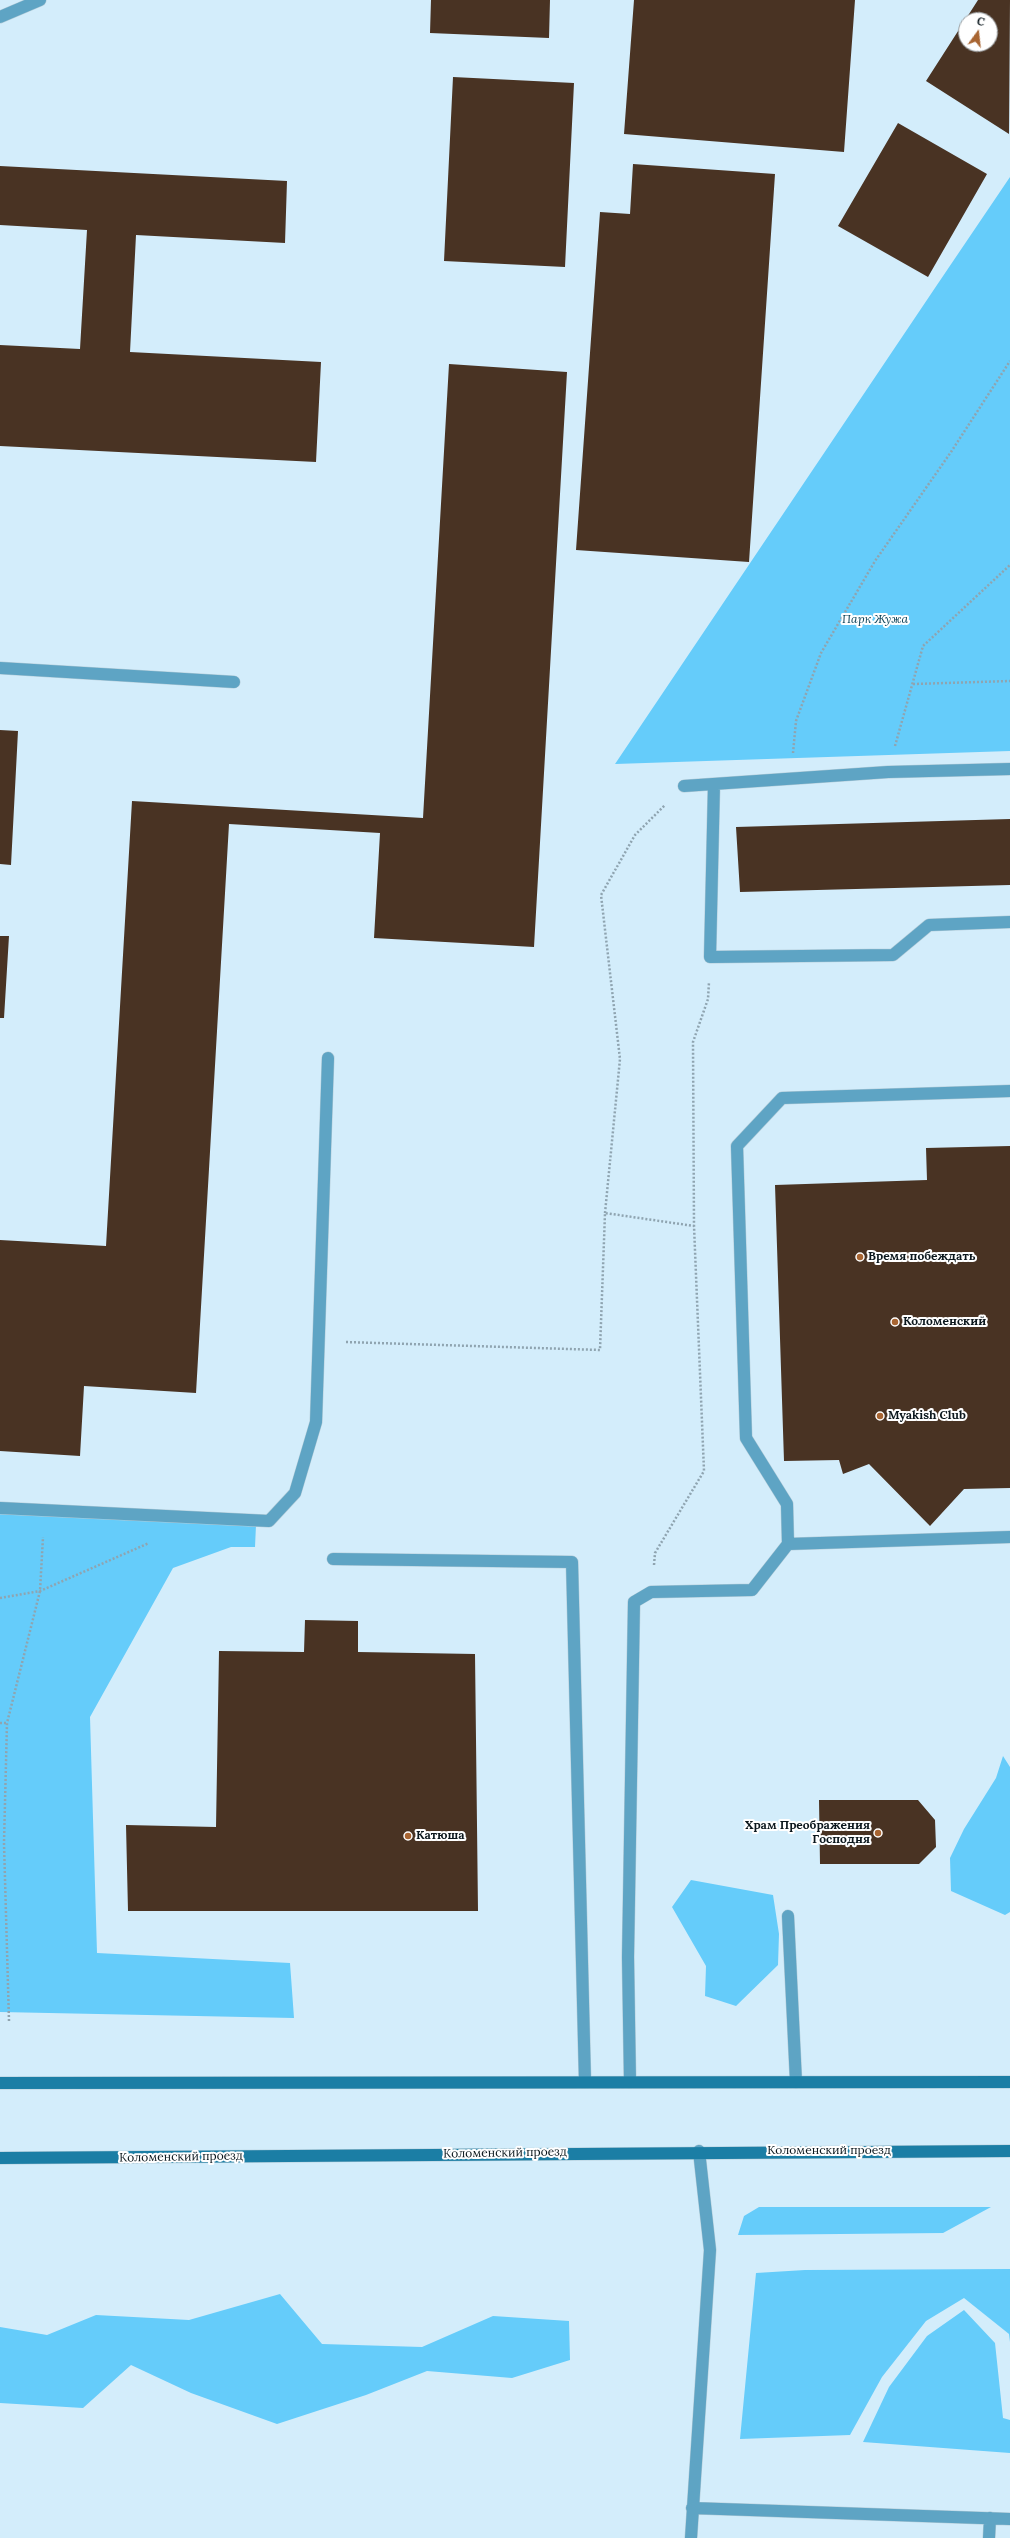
<!DOCTYPE html>
<html>
<head>
<meta charset="utf-8">
<style>
  body { margin:0 }
  #map { position:relative; width:1010px; height:2538px; overflow:hidden; background:#d3edfb; font-family:Lora,serif }
  canvas { display:block }
  .north { position:absolute; left:958px; top:12px; width:40px; height:40px; box-sizing:border-box; background:#fff; border:1px solid #9da2a5; border-radius:50%; rotate:15deg; font-size:11px; font-weight:700; line-height:16px; text-align:center; color:#0b171d }
  .north::after { content:''; display:block; margin:auto; width:14px; height:18px; background:#a86532; clip-path:polygon(50% 0,100% 100%,50% 72%,0 100%) }
</style>
</head>
<body>
<div id="map">
<canvas width="1010" height="2538"></canvas>
<div class="north">С</div>
</div>
<script>
const ctx = document.querySelector('canvas').getContext('2d');
ctx.lineJoin = 'round';
function fill(path, color) { ctx.fillStyle = color; ctx.fill(path, 'evenodd'); }
const shape = rows => new Path2D(rows.map(r => 'M' + r).join(''));
function stroke(path, color, width, dash) { ctx.strokeStyle = color; ctx.lineWidth = width; ctx.lineCap = dash ? 'butt' : 'round'; ctx.setLineDash(dash || []); ctx.stroke(path); }
function drawText(font, color, halo, rows, align = 'center') {
  ctx.font = font + ' Lora,serif'; ctx.lineWidth = 4; ctx.setLineDash([]); ctx.textBaseline = 'middle'; ctx.strokeStyle = halo; ctx.fillStyle = color; for (const [text, x, y, turn = 0] of rows) {
    ctx.save(); ctx.translate(x, y); ctx.rotate((+turn || 0) * Math.PI / 180); ctx.textAlign = isNaN(turn) ? turn : align; if (halo) ctx.strokeText(text, 0, 0); ctx.fillText(text, 0, 0); ctx.restore();
  }
}
fill(shape([
  [1010,177,1010,751,615,764,939,282],
  [0,1508,256,1525,255,1547,231,1547,173,1568,90,1717,97,1953,290,1963,294,2018,0,2012],
  [1003,1756,1010,1767,1010,1912,1005,1915,951,1891,950,1858,964,1829,996,1778],
  [691,1880,773,1895,779,1934,778,1965,736,2006,705,1996,706,1966,672,1907],
  [759,2207,991,2207,943,2233,738,2235,744,2216],
  [1010,2269,1010,2342,1009,2334,964,2298,926,2321,882,2377,850,2435,740,2439,756,2273,805,2270],
  [280,2294,322,2344,422,2347,493,2316,569,2321,570,2360,512,2378,427,2371,366,2395,277,2424,191,2393,131,2365,83,2408,0,2403,0,2327,47,2335,96,2315,189,2320],
  [964,2310,995,2343,1003,2418,1010,2420,1010,2453,863,2442,889,2387,927,2336]
]), '#65ccfa');
fill(shape([
  [431,0,550,0,549,38,430,33],
  [634,0,855,0,844,152,624,134],
  [978,0,1010,0,1009,134,926,81],
  [966,20,990,20,990,44,966,44],
  [453,77,574,83,565,267,444,261],
  [898,123,987,174,928,277,838,226],
  [633,164,775,174,749,562,576,550,600,212,630,214],
  [0,166,287,181,285,243,136,235,130,352,321,362,316,462,0,446,0,345,80,349,87,230,0,225],
  [449,364,567,372,534,947,374,938,380,833,229,824,196,1393,84,1386,80,1456,0,1451,0,1240,106,1246,132,801,423,818],
  [0,730,18,731,11,865,0,864],
  [1010,819,1010,885,740,892,736,827],
  [0,936,9,936,4,1018,0,1018],
  [1010,1146,1010,1488,964,1489,930,1526,869,1464,843,1474,839,1460,784,1461,775,1185,927,1180,926,1148],
  [305,1620,358,1621,358,1652,475,1654,478,1911,128,1911,126,1825,216,1827,219,1651,304,1652],
  [819,1800,918,1800,935,1820,936,1847,919,1864,820,1864]
]), '#493323');
const lane = shape([
  [0,17,40,0],
  [0,668,234,682],
  [714,784,710,957,893,955,929,925,1010,922],
  [684,786,888,772,1010,769],
  [0,1508,269,1521,295,1493,316,1422,328,1058],
  [788,1544,1010,1537],
  [333,1559,572,1562,585,2082],
  [788,1916,796,2082],
  [630,2082,628,1957,634,1602,651,1592,752,1590,788,1544,787,1504,746,1438,737,1146,782,1098,1010,1091],
  [692,2508,1010,2519],
  [691,2538,710,2250,699,2151],
  [989,2538,990,2518]
]);
const secondary = shape([
  [0,2083,1010,2082],
  [0,2158,1010,2151]
]);
stroke(lane, '#b3cbd7', 13);
stroke(secondary, '#b3cbd7', 13);
stroke(shape([
  [913,684,1010,681],
  [895,746,923,646,1010,565],
  [793,753,796,721,821,653,875,561,951,452,1010,361],
  [605,1213,620,1059,601,895,635,835,665,805],
  [346,1342,600,1350,605,1213,694,1226],
  [654,1565,655,1553,704,1471,694,1226,693,1042,708,999,709,982],
  [0,1598,40,1591,149,1543],
  [0,1723,7,1723],
  [9,2021,4,1843,7,1723,40,1591,43,1537]
]), '#8fa4b0', 2.5, [2, 2]);
stroke(lane, '#5ea4c4', 12);
stroke(secondary, '#1b7ea5', 12);
for (const [x, y, r, color] of [
  [860,1257,4,"#a86532"],
  [895,1322,4,"#a86532"],
  [880,1416,4,"#a86532"],
  [878,1833,4,"#a86532"],
  [408,1836,4,"#a86532"]
]) { const dot = new Path2D(); dot.arc(x, y, r, 0, 2 * Math.PI); ctx.fillStyle = color; ctx.fill(dot); stroke(dot, '#fff', 1.5); }
drawText('italic 12px', '#0e4358', '#fff', [
  ["Парк Жужа",875,620]
]);
drawText('bold 12px', '#0b171d', '#fff', [
  ["Время побеждать",868,1257],
  ["Коломенский",903,1322],
  ["Myakish Club",888,1416],
  ["Храм Преображения",870,1826,"right"],
  ["Господня",870,1840,"right"],
  ["Катюша",416,1836]
], 'left');
drawText('12px', '#0b171d', '#fff', [
  ["Коломенский проезд",829,2151],
  ["Коломенский проезд",505,2153,-1],
  ["Коломенский проезд",181,2157,-1]
]);
</script>
</body>
</html>
